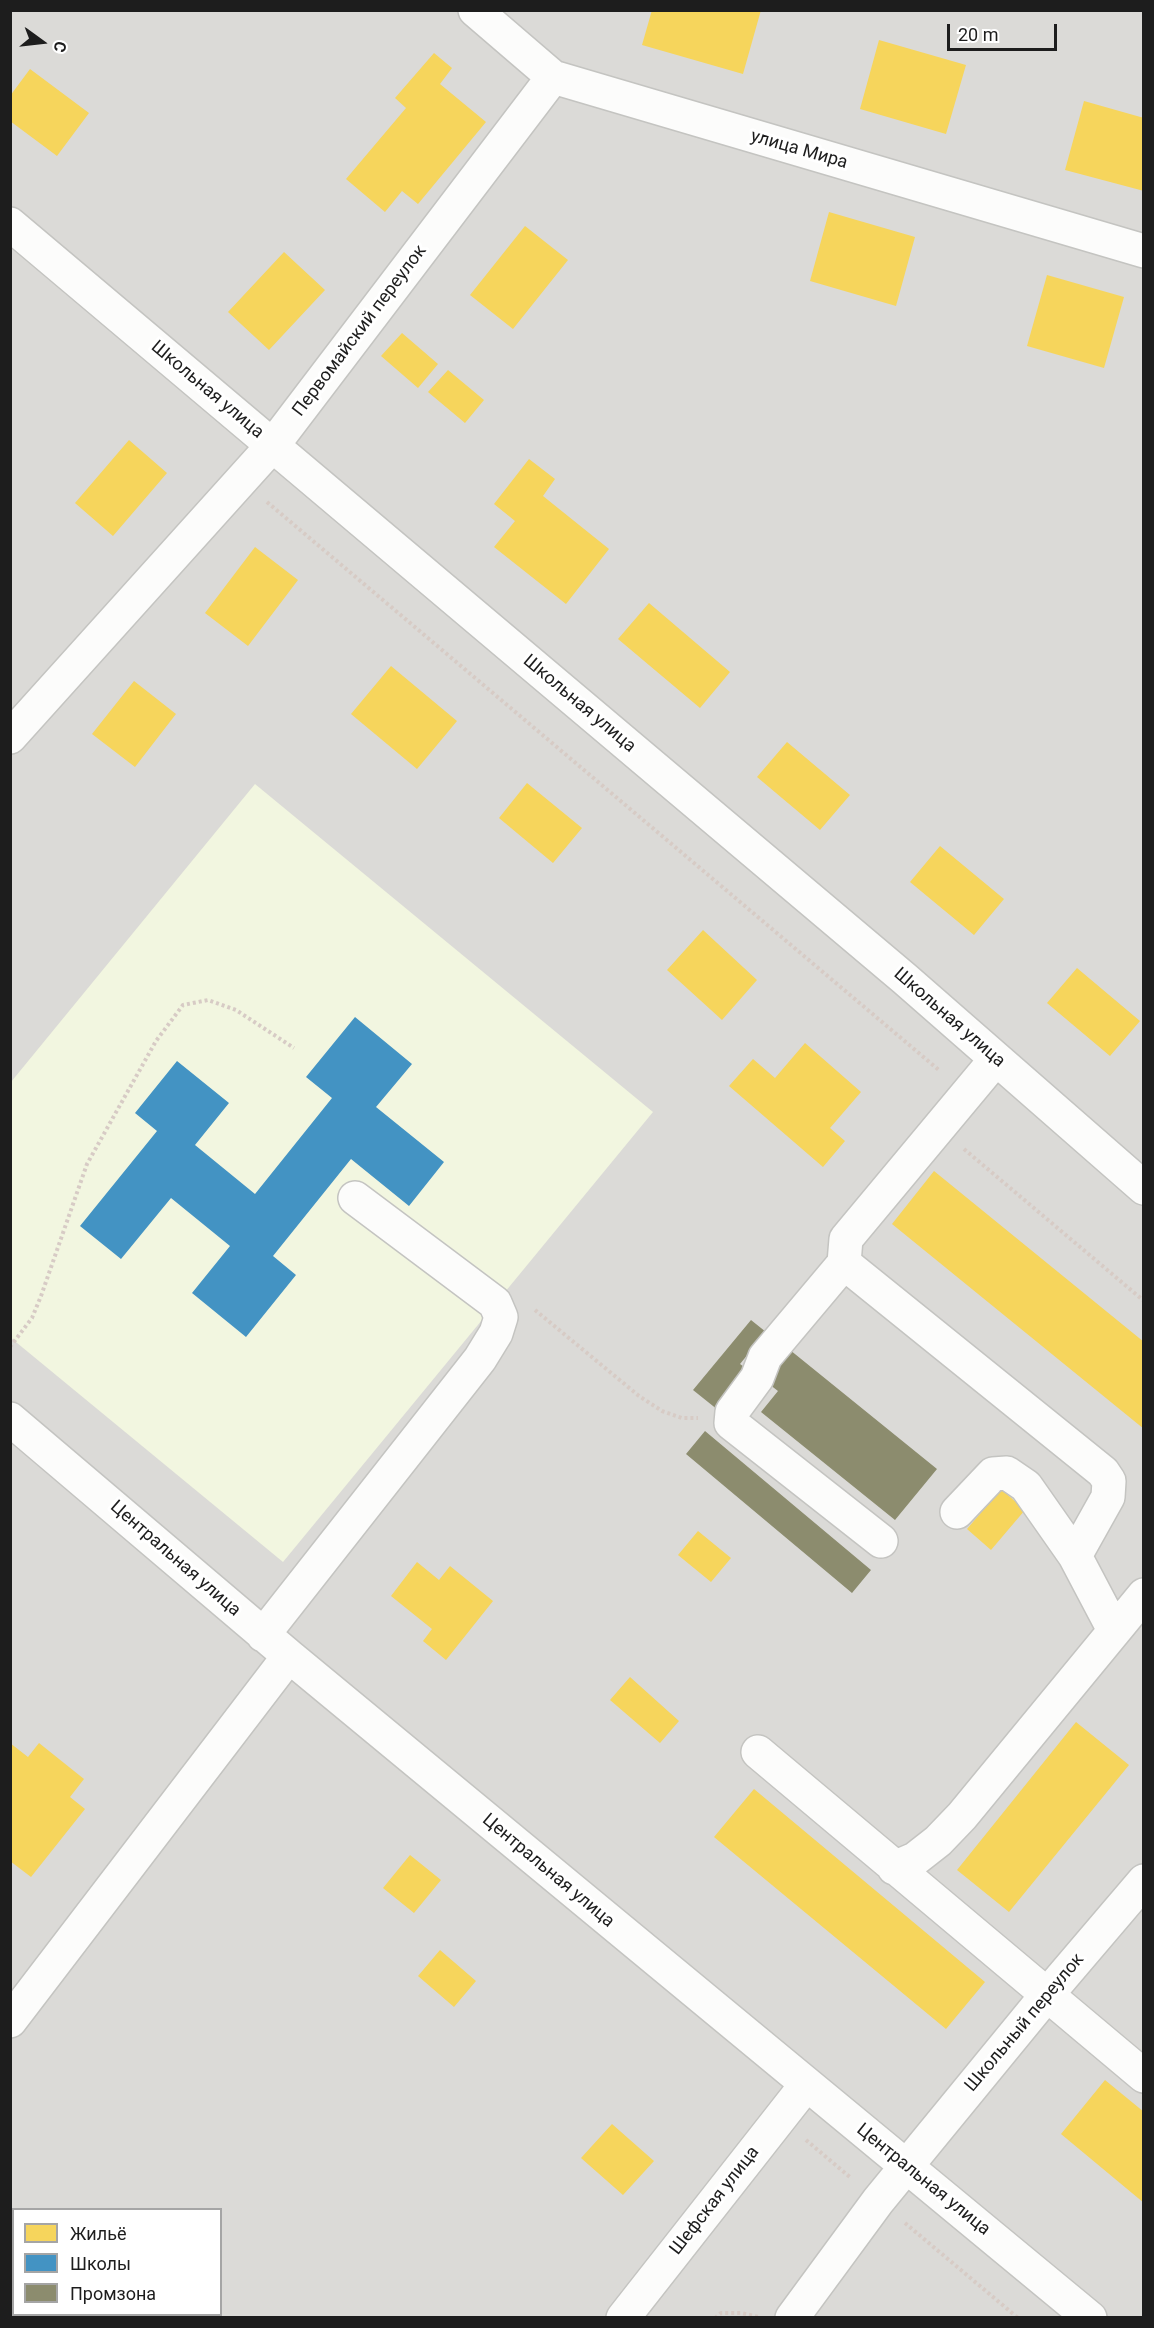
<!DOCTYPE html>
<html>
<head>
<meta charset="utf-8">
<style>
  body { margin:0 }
  #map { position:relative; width:1154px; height:2328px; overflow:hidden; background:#ecebe5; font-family:Roboto,sans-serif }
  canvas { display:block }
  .frame { position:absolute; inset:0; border:12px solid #1d1d1d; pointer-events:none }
  .legend { position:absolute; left:12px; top:2208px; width:210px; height:108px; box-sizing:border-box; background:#fff; border:2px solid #a5a5a5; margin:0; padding:8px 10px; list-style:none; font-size:18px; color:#1d1d1d }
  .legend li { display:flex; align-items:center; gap:12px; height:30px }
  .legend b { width:30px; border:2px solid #a5a5a5 }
  .north { position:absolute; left:12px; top:12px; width:60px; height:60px; -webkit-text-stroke:4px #fff; paint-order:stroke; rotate:105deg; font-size:16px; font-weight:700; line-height:24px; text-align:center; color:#1d1d1d }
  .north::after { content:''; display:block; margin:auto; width:21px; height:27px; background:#1d1d1d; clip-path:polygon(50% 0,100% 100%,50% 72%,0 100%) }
  .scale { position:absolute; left:947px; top:24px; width:110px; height:27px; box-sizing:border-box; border:3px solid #1d1d1d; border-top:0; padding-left:8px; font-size:18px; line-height:21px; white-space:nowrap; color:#1d1d1d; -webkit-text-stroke:4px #fff; paint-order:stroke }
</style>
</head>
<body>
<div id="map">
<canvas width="1154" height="2328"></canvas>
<div class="frame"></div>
<ul class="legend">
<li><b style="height:16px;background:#f6d55c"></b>Жильё</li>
<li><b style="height:16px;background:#4393c3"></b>Школы</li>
<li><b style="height:16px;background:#8c8c6e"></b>Промзона</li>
</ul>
<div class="north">С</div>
<div class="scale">20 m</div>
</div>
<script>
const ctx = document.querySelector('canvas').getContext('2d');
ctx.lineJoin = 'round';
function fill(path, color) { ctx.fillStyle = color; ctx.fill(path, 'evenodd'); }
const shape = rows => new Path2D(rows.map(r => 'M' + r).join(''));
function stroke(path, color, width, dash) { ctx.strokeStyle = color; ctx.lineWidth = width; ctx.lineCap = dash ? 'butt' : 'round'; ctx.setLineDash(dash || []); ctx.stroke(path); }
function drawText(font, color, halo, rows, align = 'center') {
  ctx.font = font + ' Roboto,sans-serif'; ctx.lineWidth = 6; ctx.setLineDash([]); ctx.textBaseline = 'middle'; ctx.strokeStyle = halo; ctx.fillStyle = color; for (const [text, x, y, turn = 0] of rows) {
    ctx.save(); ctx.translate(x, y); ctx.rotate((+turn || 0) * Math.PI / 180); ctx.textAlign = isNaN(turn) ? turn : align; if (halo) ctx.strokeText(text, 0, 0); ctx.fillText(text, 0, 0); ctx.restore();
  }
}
fill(shape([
  [11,11,1143,11,1143,2317,11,2318],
  [14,2210,220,2210,220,2314,14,2314]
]), '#dbdad7');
fill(shape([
  [255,784,653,1112,283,1562,11,1338,11,1082]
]), '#f2f6e0');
fill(shape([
  [652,10,761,10,743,74,642,45],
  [879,40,966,65,946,134,860,109],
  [434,53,452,68,440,84,486,122,418,204,402,191,385,212,346,179,406,108,395,98],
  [30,69,89,113,57,156,10,121,10,96],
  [1084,101,1144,118,1144,191,1065,170],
  [829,212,915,237,896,306,810,281],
  [525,226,568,260,513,329,470,295],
  [284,252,325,290,269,350,228,312],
  [1047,275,1124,297,1104,368,1027,346],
  [402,333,438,364,418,388,381,356],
  [448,370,484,400,465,423,428,392],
  [129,440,167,473,113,536,75,503],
  [529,459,555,479,543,496,609,549,566,604,494,547,515,521,494,504],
  [255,547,298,580,248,646,205,613],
  [649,603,730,672,700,708,618,639],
  [391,666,457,721,417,769,351,714],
  [134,681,176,714,135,767,92,734],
  [787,742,850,795,820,830,757,777],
  [527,783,582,828,553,863,499,818],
  [940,846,1004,899,974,935,910,882],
  [703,930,757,980,722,1020,667,970],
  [1077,968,1140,1021,1110,1056,1047,1003],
  [805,1043,861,1092,830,1128,845,1141,823,1167,729,1086,753,1059,775,1078],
  [934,1171,1144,1342,1144,1429,892,1224],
  [1001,1489,1025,1510,991,1550,967,1529],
  [698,1531,731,1558,711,1582,678,1555],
  [417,1562,439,1580,450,1566,493,1601,446,1660,423,1641,432,1629,391,1596],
  [630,1677,679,1721,660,1743,610,1700],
  [1076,1722,1129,1765,1009,1912,957,1870],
  [10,1743,28,1757,39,1743,84,1779,70,1797,85,1809,31,1877,10,1861],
  [754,1789,985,1982,946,2029,714,1837],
  [410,1855,441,1880,414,1913,383,1888],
  [440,1950,476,1981,454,2007,418,1976],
  [1105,2080,1144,2112,1144,2203,1061,2134],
  [612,2124,654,2161,623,2195,581,2158]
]), '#f6d55c');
fill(shape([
  [355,1017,412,1064,376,1107,444,1162,409,1206,351,1159,273,1256,296,1275,246,1337,192,1293,230,1246,171,1198,121,1259,80,1226,157,1131,135,1113,177,1061,229,1103,195,1145,255,1194,332,1098,306,1077]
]), '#4393c3');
fill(shape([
  [751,1320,766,1332,740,1364,750,1371,718,1410,693,1390],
  [790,1350,937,1469,895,1520,761,1412,778,1391,765,1381],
  [705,1431,871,1570,852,1593,686,1454]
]), '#8c8c6e');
const minor = shape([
  [475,10,553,77,1144,251],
  [10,224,905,979,1144,1188],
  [10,737,273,445,553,77],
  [996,1059,846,1239,844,1263,1103,1472,1109,1481,1108,1497,1075,1556],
  [844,1263,765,1357,757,1378,732,1412,731,1423,881,1541],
  [10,1419,289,1656,1090,2318],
  [957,1512,993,1474,1007,1473,1026,1486,1075,1556,1114,1630],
  [263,1635,480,1359,496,1333,501,1317,495,1303,355,1198],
  [758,1752,1144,2076],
  [894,1868,915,1859,938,1841,962,1816,1144,1595],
  [10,2021,289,1656],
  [623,2318,806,2085],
  [792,2318,878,2201,1046,1996,1144,1881]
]);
stroke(minor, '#c4c4c1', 36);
stroke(shape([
  [267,502,940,1071],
  [964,1149,1144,1301],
  [535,1310,639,1396,662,1411,682,1418,698,1418],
  [10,1347,32,1318,41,1296,87,1164,156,1041,183,1005,208,1000,236,1010,294,1048],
  [806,2140,851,2178],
  [905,2223,1018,2318],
  [715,2318,721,2313,741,2313,759,2317]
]), '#d7cbc5', 4, [3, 3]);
stroke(minor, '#fcfcfb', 33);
drawText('18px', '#1d1d1d', '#fff', [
  ["улица Мира",799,150,16],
  ["Первомайский переулок",360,331,-53],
  ["Школьная улица",207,390,40],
  ["Школьная улица",579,704,40],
  ["Школьная улица",949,1018,41],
  ["Центральная улица",175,1559,41],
  ["Центральная улица",548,1871,40],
  ["Школьный переулок",1025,2023,-50],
  ["Центральная улица",923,2180,39],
  ["Шефская улица",715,2201,-52]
]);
</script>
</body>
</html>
